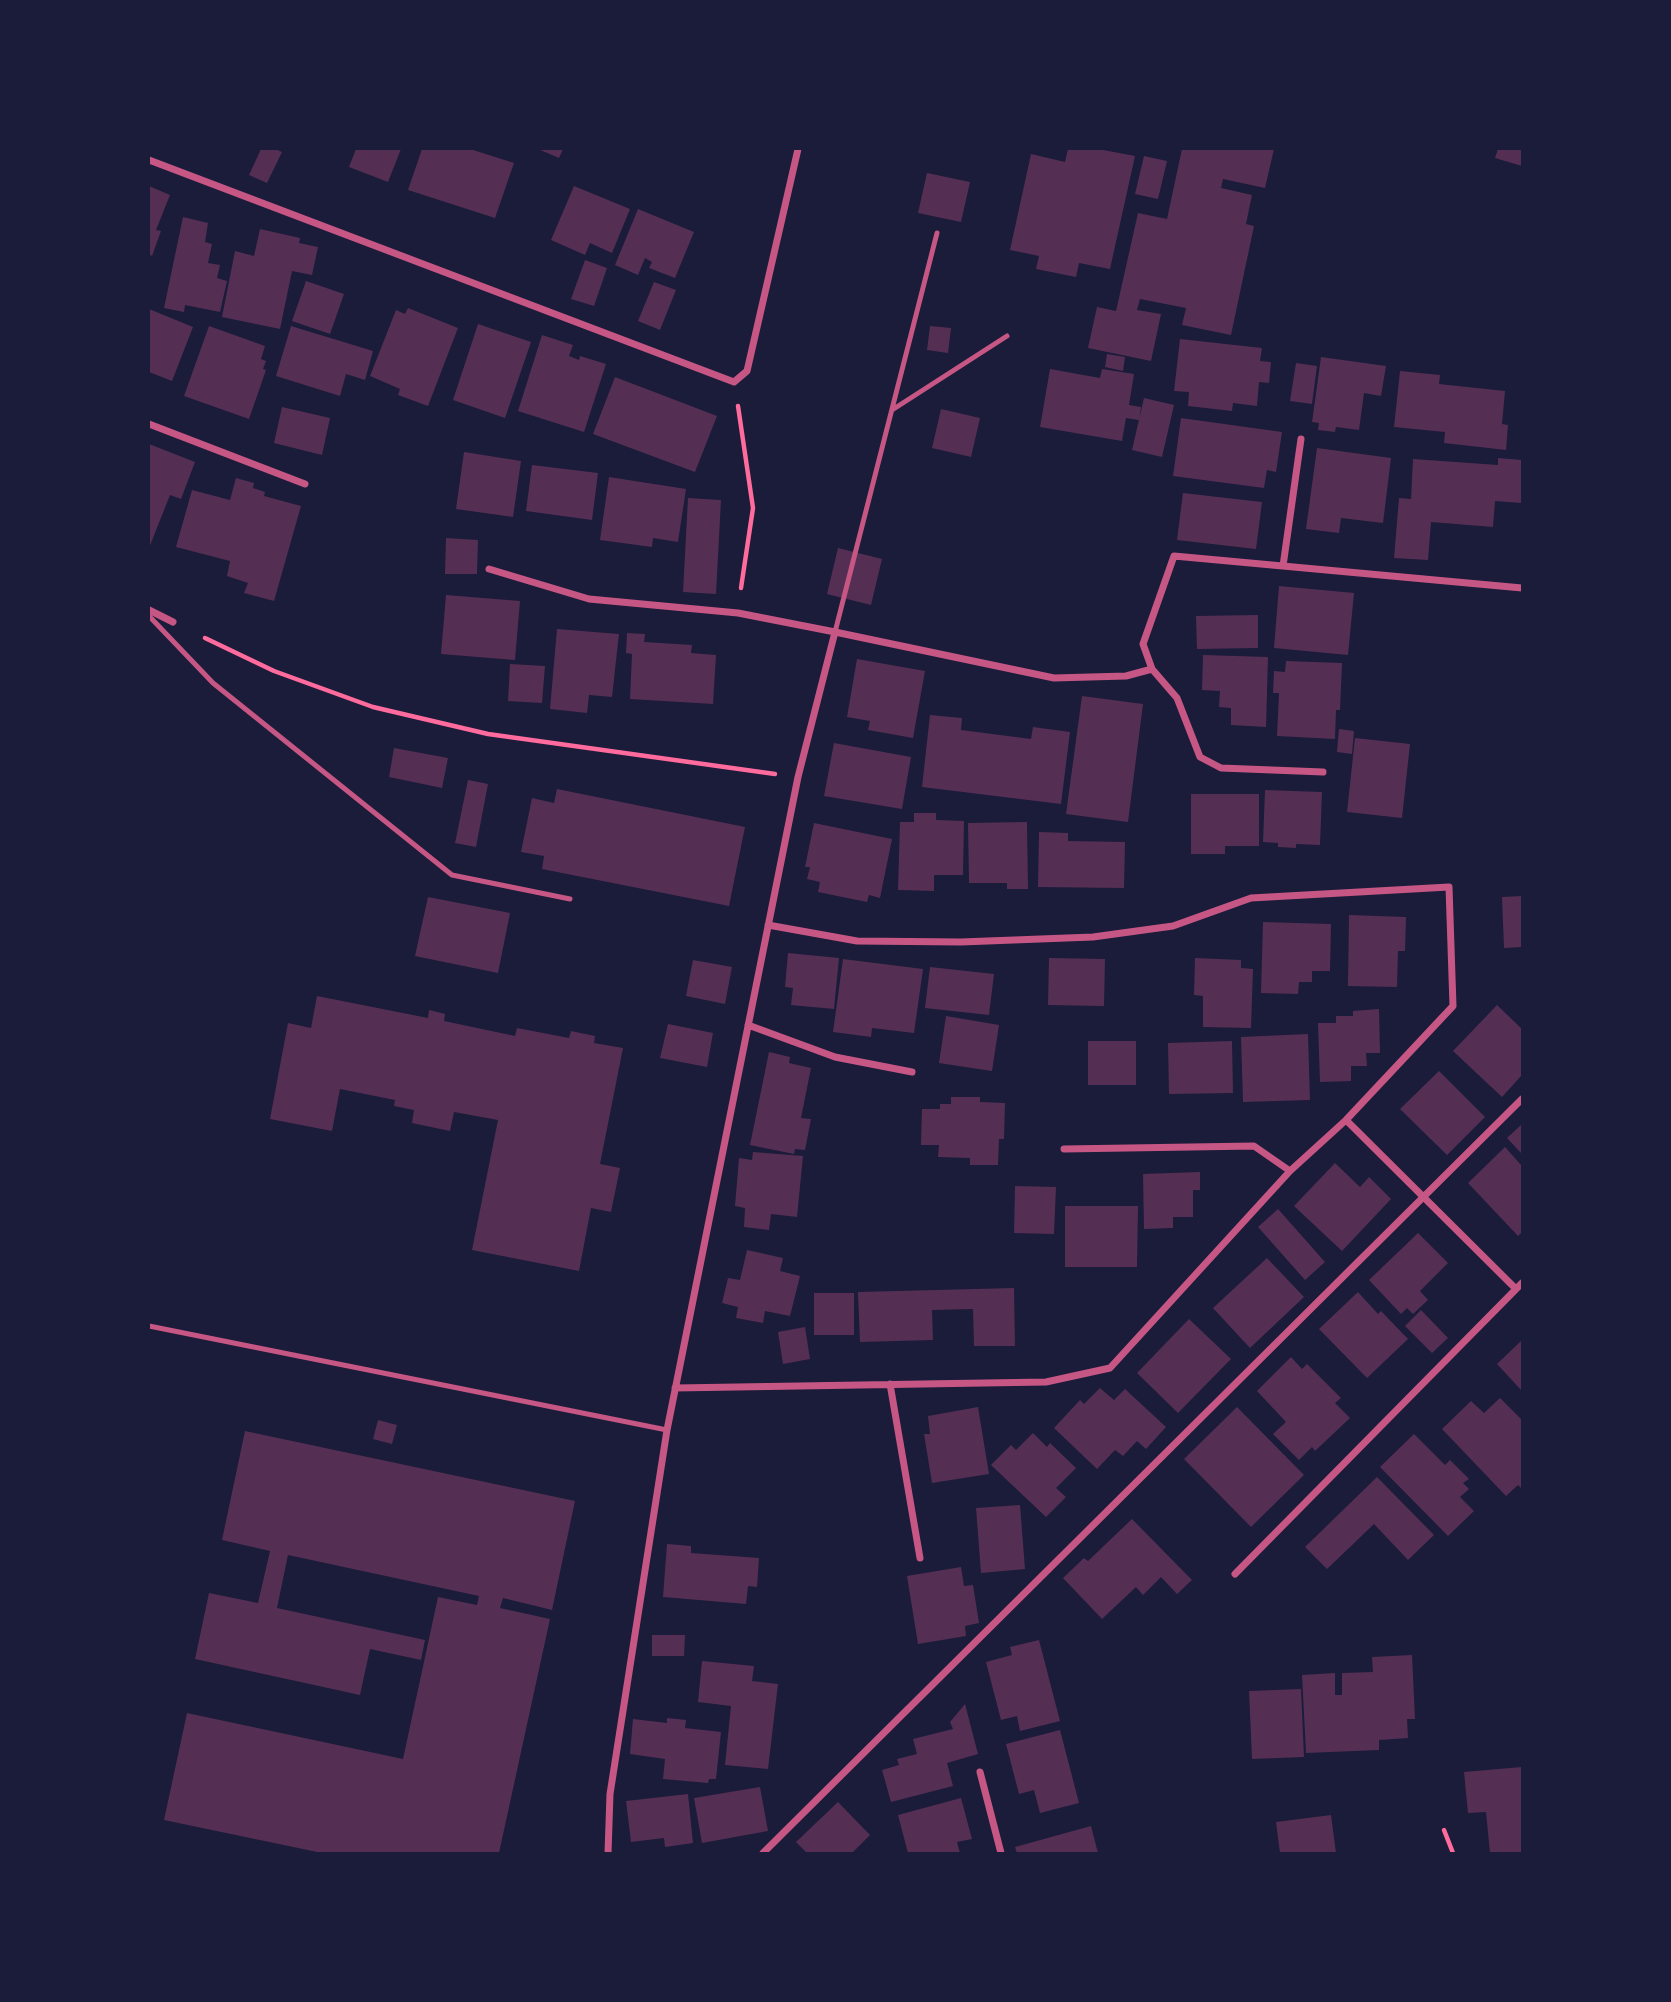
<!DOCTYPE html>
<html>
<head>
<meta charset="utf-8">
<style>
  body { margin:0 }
  #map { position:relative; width:1671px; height:2002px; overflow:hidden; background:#1b1b3a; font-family:Montserrat,sans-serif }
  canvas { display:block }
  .frame { position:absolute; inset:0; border:150px solid #1b1b3a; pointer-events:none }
</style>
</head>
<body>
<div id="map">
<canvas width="1671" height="2002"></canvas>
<div class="frame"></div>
</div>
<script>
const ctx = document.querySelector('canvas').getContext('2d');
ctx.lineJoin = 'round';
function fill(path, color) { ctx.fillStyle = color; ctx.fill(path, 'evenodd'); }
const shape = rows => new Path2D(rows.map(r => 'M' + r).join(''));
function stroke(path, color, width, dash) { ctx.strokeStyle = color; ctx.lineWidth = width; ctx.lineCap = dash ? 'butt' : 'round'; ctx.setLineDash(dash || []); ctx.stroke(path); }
fill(shape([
  [261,149,275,149,282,152,267,183,249,175],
  [356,149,401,149,388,182,349,167],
  [422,149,470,149,514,163,495,218,408,190],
  [538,149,563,149,559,158],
  [1068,149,1098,149,1135,156,1110,269,1079,263,1076,277,1036,269,1039,256,1010,250,1031,154,1065,162],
  [1182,149,1274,149,1265,188,1223,179,1221,188,1252,195,1246,224,1254,226,1231,335,1182,325,1186,308,1140,299,1137,310,1161,314,1151,361,1088,348,1097,307,1116,311,1138,213,1167,219],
  [1498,149,1522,149,1522,166,1495,158],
  [1144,156,1167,161,1158,199,1135,194],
  [927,173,970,182,961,222,918,213],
  [149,186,170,195,156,230,161,231,152,256,149,254],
  [574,186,630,209,612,253,590,243,585,255,551,240],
  [638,209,694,232,675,278,649,268,652,262,645,258,638,275,615,265],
  [183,217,208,223,205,242,212,244,208,263,220,265,217,278,227,281,220,312,185,305,184,312,164,308],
  [260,229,300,238,299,243,318,247,312,275,292,271,280,329,222,317,235,251,254,256],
  [585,260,607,268,594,306,571,299],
  [306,281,344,294,330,334,292,321],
  [654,282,676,290,660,330,638,321],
  [408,308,458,328,428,406,398,395,400,389,370,376,396,310,405,314],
  [149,309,193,327,172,381,149,372],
  [478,324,531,342,505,418,453,400],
  [209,326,265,346,261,359,266,361,263,369,266,370,249,419,184,396],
  [291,326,373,351,365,380,346,374,340,396,276,376],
  [930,326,951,328,948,353,927,350],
  [542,335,573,345,569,356,579,360,580,356,606,364,584,432,518,411],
  [1180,339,1262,348,1260,361,1271,362,1269,383,1259,382,1257,406,1233,403,1232,411,1188,406,1189,392,1174,391],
  [1107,354,1125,357,1123,371,1105,367],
  [1321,357,1386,366,1381,396,1364,393,1359,430,1336,427,1335,432,1318,430,1319,423,1312,422],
  [1296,363,1317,366,1312,404,1290,401],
  [1050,369,1100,378,1102,369,1134,374,1129,405,1141,407,1139,420,1126,418,1122,441,1040,427],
  [1400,371,1440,375,1439,384,1505,391,1502,424,1508,425,1506,450,1444,443,1445,432,1394,427],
  [615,377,717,416,695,472,593,434],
  [1144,398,1174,405,1162,457,1132,450],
  [282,407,330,418,322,455,274,443],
  [941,409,980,418,971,457,932,448],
  [1181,418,1282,432,1276,472,1267,470,1264,488,1173,476],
  [149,444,195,462,181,499,170,495,149,548],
  [1317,448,1391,458,1383,523,1341,518,1339,533,1306,529],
  [464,452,521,461,513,517,456,509],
  [1498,458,1522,460,1522,503,1495,501,1493,527,1431,522,1428,560,1394,558,1399,498,1411,499,1413,459,1498,465],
  [532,465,598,473,592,520,526,511],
  [609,477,686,489,678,542,653,538,652,547,600,540],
  [236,478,254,483,253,488,265,492,264,496,301,506,274,601,244,593,248,583,227,576,230,561,176,547,192,490,230,500],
  [1183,493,1262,502,1256,549,1177,540],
  [688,498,721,500,716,594,683,592],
  [446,538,478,540,477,574,445,574],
  [838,548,882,559,871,605,827,594],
  [1279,586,1354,593,1348,655,1274,648],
  [446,595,520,601,515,660,441,654],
  [1258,615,1258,648,1197,649,1196,616],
  [557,629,619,634,612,697,589,695,587,713,550,709],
  [627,633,645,634,644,642,692,645,691,653,716,655,713,704,630,699,632,654,626,653],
  [1203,655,1268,657,1266,727,1231,725,1231,708,1219,707,1220,691,1202,690],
  [857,659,925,671,913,738,868,730,870,721,847,717],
  [1286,661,1342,663,1340,710,1336,710,1335,739,1277,736,1279,693,1273,693,1274,671,1285,672],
  [510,664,545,666,542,703,508,701],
  [1082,696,1143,704,1128,822,1066,814],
  [930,715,962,718,961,730,1031,739,1033,727,1070,732,1061,804,922,787],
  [1339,729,1354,731,1352,754,1337,752],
  [1355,738,1410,744,1402,818,1347,812],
  [834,743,911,757,902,809,824,796],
  [394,748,448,758,442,788,389,777],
  [468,780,488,784,476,847,455,843],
  [557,789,745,827,729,906,542,869,544,856,521,852,532,798,554,803],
  [1265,790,1322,792,1320,845,1296,844,1296,848,1278,847,1278,843,1263,842],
  [1191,794,1259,794,1259,846,1225,846,1225,854,1191,854],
  [914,813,936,813,936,820,964,821,963,875,934,875,934,891,898,890,900,822,914,822],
  [1027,822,1028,889,1007,889,1007,883,969,883,968,823],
  [814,823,892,839,880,898,869,895,867,902,818,892,820,882,807,879,810,867,805,867],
  [1039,832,1068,833,1068,841,1125,842,1124,888,1038,887],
  [1522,896,1522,947,1504,948,1502,897],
  [428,897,510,913,498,973,415,956],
  [1349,915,1406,917,1405,951,1398,951,1397,987,1348,986],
  [1263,922,1331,924,1330,971,1312,971,1312,982,1299,982,1298,994,1261,993],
  [788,953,839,958,834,1009,791,1005,793,988,785,987],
  [1049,958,1105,959,1104,1006,1048,1005],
  [1195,958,1241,960,1241,968,1253,969,1251,1028,1203,1027,1203,996,1194,995],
  [843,959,923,969,914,1033,872,1028,871,1037,833,1032],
  [693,960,732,967,725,1004,686,996],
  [930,967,994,974,989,1015,925,1008],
  [317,996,428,1018,429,1010,445,1014,444,1021,515,1036,517,1028,569,1038,571,1031,595,1036,594,1043,623,1048,600,1164,620,1168,611,1212,591,1208,579,1271,472,1250,498,1120,454,1112,450,1131,412,1123,414,1110,394,1106,395,1100,340,1089,332,1131,270,1119,288,1023,311,1028],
  [1497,1005,1522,1029,1522,1075,1502,1097,1453,1051],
  [1379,1009,1380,1053,1366,1053,1367,1066,1351,1066,1351,1081,1320,1082,1318,1023,1336,1023,1336,1016,1353,1016,1353,1011],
  [946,1016,999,1025,992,1071,939,1063],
  [668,1024,713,1033,707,1067,660,1058],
  [1308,1034,1310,1100,1243,1102,1241,1037],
  [1088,1041,1136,1041,1136,1085,1088,1085],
  [1232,1041,1233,1093,1169,1094,1168,1043],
  [769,1052,790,1057,789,1063,811,1068,801,1118,811,1119,805,1150,795,1149,794,1154,750,1145],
  [1439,1071,1485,1117,1447,1155,1400,1109],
  [951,1097,980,1097,980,1102,1005,1103,1004,1139,999,1139,998,1165,970,1165,970,1158,938,1157,939,1145,921,1145,922,1109,940,1109,940,1104,951,1104],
  [1522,1124,1522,1154,1507,1138],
  [1505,1147,1522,1166,1522,1232,1518,1236,1468,1183],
  [753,1152,803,1156,797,1217,771,1214,769,1230,744,1227,745,1208,735,1206,739,1158,752,1160],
  [1335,1163,1360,1187,1369,1177,1391,1199,1342,1251,1294,1206],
  [1200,1172,1200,1190,1193,1190,1193,1217,1173,1217,1173,1228,1144,1229,1143,1174],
  [1015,1186,1056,1187,1054,1234,1014,1233],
  [1065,1206,1138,1206,1137,1267,1065,1267],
  [1278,1209,1325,1262,1305,1280,1258,1227],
  [1418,1233,1448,1263,1420,1291,1428,1300,1413,1314,1407,1308,1401,1314,1369,1280],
  [747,1250,783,1258,780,1271,800,1276,790,1316,765,1311,763,1323,736,1318,738,1307,722,1303,728,1278,740,1280],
  [1267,1258,1304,1297,1250,1348,1213,1308],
  [1014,1288,1015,1346,974,1346,973,1309,932,1310,933,1340,860,1342,858,1292],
  [1358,1292,1378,1314,1381,1311,1408,1339,1367,1378,1319,1329],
  [814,1293,854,1293,854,1335,814,1335],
  [1421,1310,1448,1338,1432,1353,1405,1326],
  [1189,1319,1231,1359,1178,1413,1137,1373],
  [805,1327,810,1359,783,1364,778,1332],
  [1522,1340,1522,1391,1497,1364],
  [1291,1357,1302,1369,1307,1364,1341,1398,1335,1403,1350,1418,1315,1451,1312,1447,1299,1460,1273,1434,1286,1422,1257,1391],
  [1100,1388,1114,1400,1125,1389,1166,1427,1146,1449,1137,1441,1123,1456,1115,1450,1097,1469,1054,1428,1080,1400,1084,1404],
  [1500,1398,1522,1420,1522,1489,1518,1485,1506,1496,1442,1429,1471,1401,1484,1413],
  [978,1407,989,1474,932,1483,924,1434,930,1434,928,1416],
  [1237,1407,1304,1475,1251,1527,1184,1459],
  [378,1420,397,1425,392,1444,373,1439],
  [245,1431,575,1501,552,1610,503,1598,500,1608,550,1619,499,1853,322,1853,164,1820,187,1713,403,1759,438,1597,477,1605,479,1596,288,1555,277,1608,425,1640,421,1660,370,1649,360,1695,195,1659,209,1593,258,1603,270,1551,222,1540],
  [1033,1433,1047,1447,1050,1443,1076,1468,1056,1488,1066,1497,1046,1517,991,1465,1011,1445,1016,1450],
  [1414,1434,1445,1465,1450,1460,1469,1479,1463,1483,1469,1489,1460,1497,1474,1511,1448,1536,1380,1467],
  [1377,1477,1434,1535,1408,1560,1374,1524,1327,1569,1305,1547],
  [1020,1505,1025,1569,981,1573,976,1508],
  [1132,1519,1192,1580,1177,1594,1161,1577,1143,1595,1136,1587,1102,1619,1063,1578,1084,1558,1088,1561],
  [667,1544,691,1546,691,1553,759,1558,757,1587,748,1586,746,1604,663,1597],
  [961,1567,964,1586,973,1585,979,1623,965,1626,966,1636,918,1644,907,1576],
  [652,1635,685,1635,684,1656,652,1656],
  [1039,1640,1060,1721,1020,1731,1017,1716,1001,1720,986,1662,1012,1655,1010,1647],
  [1412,1655,1415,1719,1407,1719,1408,1738,1379,1740,1379,1750,1306,1753,1302,1675,1335,1673,1335,1695,1342,1695,1342,1673,1373,1672,1372,1657],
  [702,1661,754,1666,752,1681,778,1684,768,1769,725,1765,731,1706,698,1702],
  [1301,1689,1304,1757,1252,1759,1249,1691],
  [965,1704,978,1754,947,1763,953,1786,891,1802,882,1770,899,1765,897,1759,917,1754,913,1739,953,1729,950,1722],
  [667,1718,686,1720,685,1728,721,1732,716,1779,709,1779,708,1783,663,1779,665,1759,630,1754,633,1719,667,1723],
  [1060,1730,1079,1803,1040,1813,1034,1790,1019,1794,1006,1744],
  [1522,1767,1522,1853,1490,1853,1486,1812,1468,1813,1464,1772],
  [760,1787,768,1831,702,1843,694,1798],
  [688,1794,693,1843,665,1847,664,1838,631,1842,626,1801],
  [961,1798,972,1839,957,1842,960,1853,908,1853,898,1815],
  [838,1802,870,1835,852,1853,807,1853,796,1842],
  [1331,1815,1336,1853,1280,1853,1276,1822],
  [1091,1826,1098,1853,1017,1853,1015,1847]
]), '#542f53');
stroke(shape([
  [738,406,753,508,741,588],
  [205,638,274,671,373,707,488,734,775,774],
  [1444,1830,1453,1853]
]), '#ff6b9d', 4.5);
stroke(shape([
  [892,410,1007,336],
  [149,616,213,683,452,875,570,899],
  [835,632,937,233],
  [149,1326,667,1430]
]), '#c65784', 5);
stroke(shape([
  [149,160,734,382,747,371,798,149],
  [149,424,305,484],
  [1283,566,1301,439],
  [489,569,589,599,738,613,835,632,798,777,667,1430,610,1794,608,1853],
  [149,610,173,622],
  [835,632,1054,678,1126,676,1152,669],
  [1323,772,1221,768,1200,757,1177,698,1152,669,1143,644,1174,556,1522,588],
  [748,1025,835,1057,912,1072],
  [1346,1120,1516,1289],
  [1064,1149,1254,1146,1290,1171],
  [890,1384,920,1558],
  [675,1388,1046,1382,1110,1368,1290,1171,1346,1120,1453,1006,1449,887,1251,898,1173,926,1093,937,961,942,857,941,768,925],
  [1235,1574,1522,1283],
  [980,1772,1001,1853],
  [763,1853,1522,1099]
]), '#c65784', 7);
</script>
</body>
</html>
